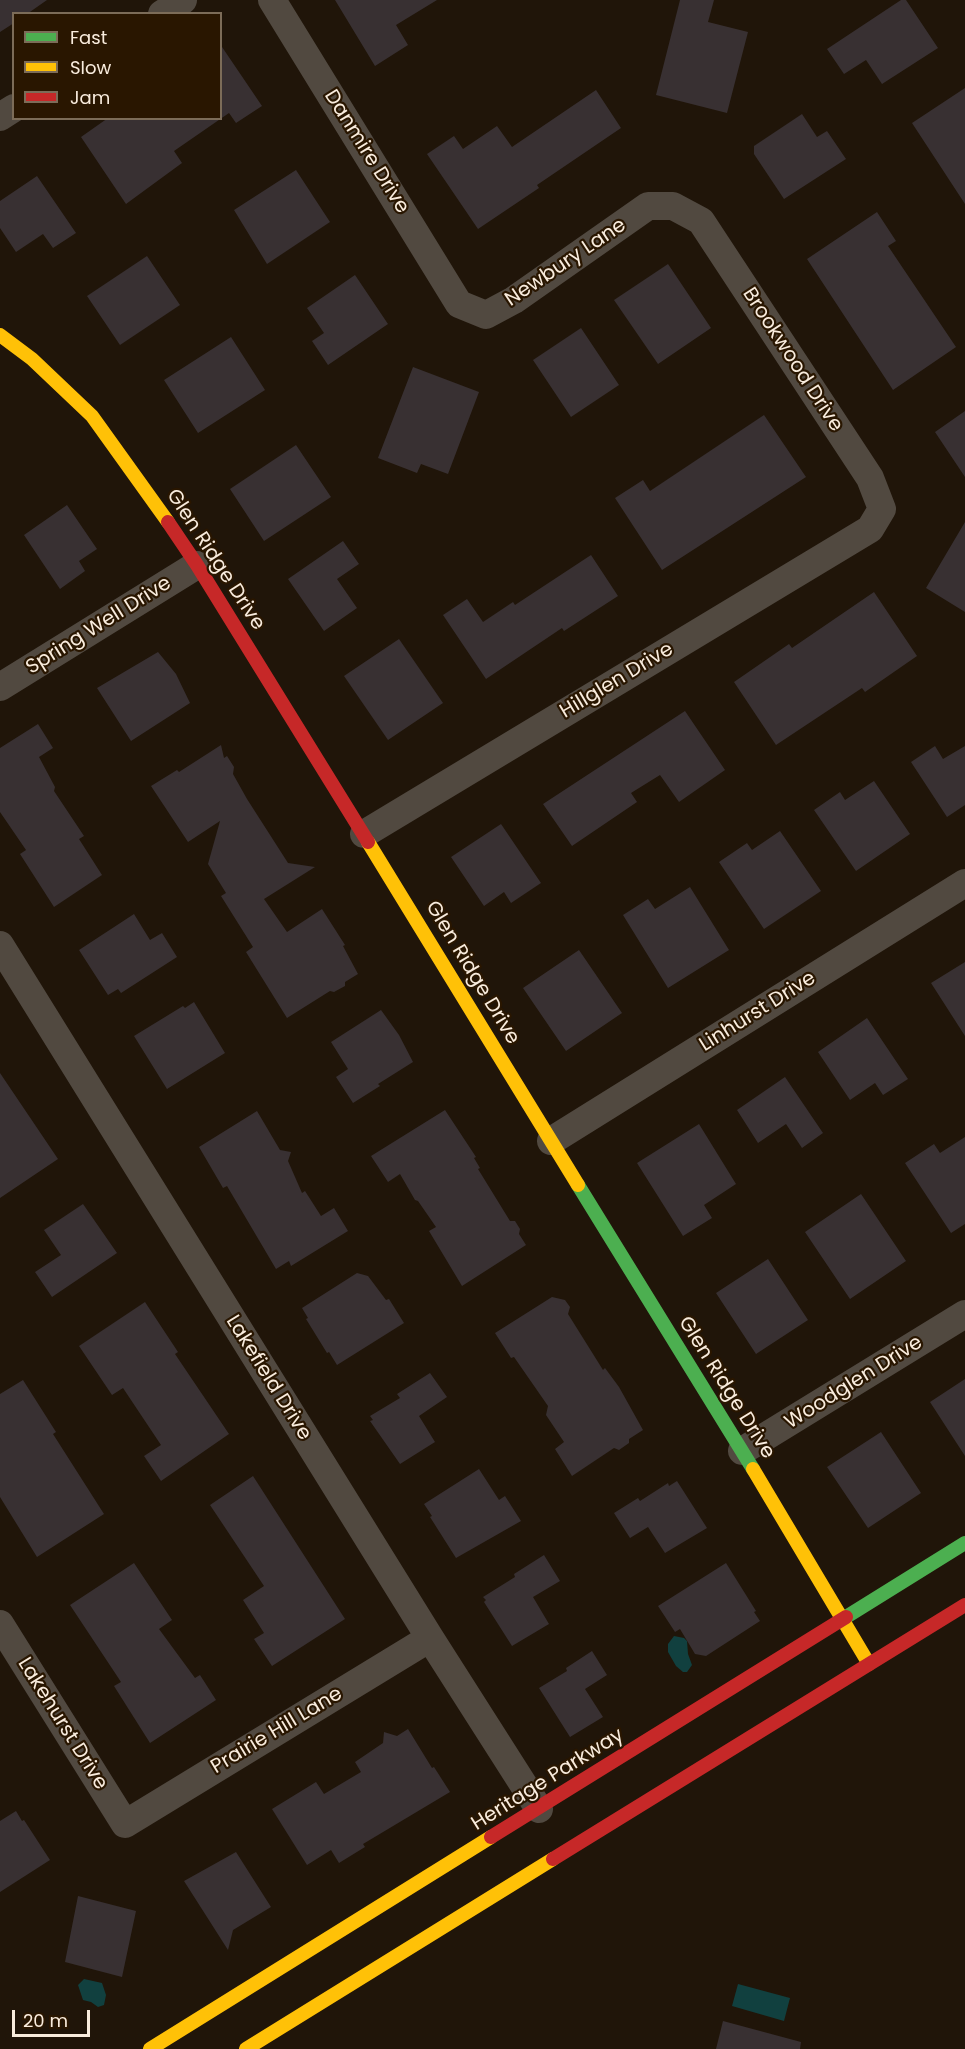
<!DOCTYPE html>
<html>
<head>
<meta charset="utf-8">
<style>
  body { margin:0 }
  #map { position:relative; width:965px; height:2049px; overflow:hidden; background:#201509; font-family:Poppins,sans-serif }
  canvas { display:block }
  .legend { position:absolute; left:12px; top:12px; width:210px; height:108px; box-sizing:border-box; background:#291600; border:2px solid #7c6c58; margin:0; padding:8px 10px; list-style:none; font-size:18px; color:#f9ecdd }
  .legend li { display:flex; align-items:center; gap:12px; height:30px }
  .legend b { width:30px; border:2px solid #7c6c58 }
  .scale { position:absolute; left:12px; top:2010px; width:78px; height:27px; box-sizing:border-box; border:3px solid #f9ecdd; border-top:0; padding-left:8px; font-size:18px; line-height:21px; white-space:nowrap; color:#f9ecdd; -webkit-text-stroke:4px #291600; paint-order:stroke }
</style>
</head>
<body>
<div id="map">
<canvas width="965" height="2049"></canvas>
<ul class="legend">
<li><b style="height:8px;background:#4caf50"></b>Fast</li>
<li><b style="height:8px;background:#ffc107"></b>Slow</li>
<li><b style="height:8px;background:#c62828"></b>Jam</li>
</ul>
<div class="scale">20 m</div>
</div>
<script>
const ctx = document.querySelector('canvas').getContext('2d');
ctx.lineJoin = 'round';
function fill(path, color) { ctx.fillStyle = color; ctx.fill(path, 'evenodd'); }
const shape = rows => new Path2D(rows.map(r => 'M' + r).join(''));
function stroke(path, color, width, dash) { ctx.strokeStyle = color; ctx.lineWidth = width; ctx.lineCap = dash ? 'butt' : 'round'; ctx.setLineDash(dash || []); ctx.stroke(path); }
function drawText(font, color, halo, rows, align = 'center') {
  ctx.font = font + ' Poppins,sans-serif'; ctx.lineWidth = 4.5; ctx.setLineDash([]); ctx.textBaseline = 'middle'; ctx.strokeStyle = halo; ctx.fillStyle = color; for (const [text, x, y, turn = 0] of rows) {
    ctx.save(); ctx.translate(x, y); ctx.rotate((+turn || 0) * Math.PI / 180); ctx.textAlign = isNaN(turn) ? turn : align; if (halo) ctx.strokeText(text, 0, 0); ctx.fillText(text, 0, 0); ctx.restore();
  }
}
fill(shape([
  [674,1636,684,1638,687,1641,688,1654,692,1665,687,1672,683,1672,676,1666,668,1652,668,1644],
  [84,1979,102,1983,106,1995,104,2005,98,2007,91,2002,83,2000,78,1985],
  [738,1984,790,1998,784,2021,732,2006]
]), '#11403f');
fill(shape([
  [0,0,47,0,27,14,14,14,14,23,0,32],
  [335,0,437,0,396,25,408,45,375,66],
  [680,0,714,0,708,22,748,32,727,113,656,95],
  [901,0,906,0,938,48,882,84,866,60,844,74,827,49],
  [220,44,262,106,236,123,229,113,174,151,182,163,126,204,81,137,108,118,220,118],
  [965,88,965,204,912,123],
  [596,90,621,128,537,185,539,188,478,229,427,154,454,136,463,149,497,126,512,147],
  [802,114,817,137,827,131,846,159,784,199,754,154,754,146],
  [296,170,330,222,267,264,234,210],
  [37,176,76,233,53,248,43,234,16,252,0,228,0,201],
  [877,212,896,241,888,246,956,347,893,390,807,259],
  [147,256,180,305,120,345,87,296],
  [668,264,711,328,658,364,614,300],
  [355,275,388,324,328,365,312,341,324,333,307,308],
  [581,328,619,385,571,417,533,360],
  [231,337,265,390,198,433,164,380],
  [413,367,479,392,448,474,421,464,417,473,378,458],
  [965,411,965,477,935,432],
  [764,415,806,477,662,570,615,498,643,480,650,491],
  [296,445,331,497,264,541,230,489],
  [67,505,97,549,79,561,85,571,60,589,24,535],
  [965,522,965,612,926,588],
  [343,541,359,564,337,579,357,608,324,631,288,579],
  [591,555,618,596,564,631,562,628,486,679,443,615,467,599,483,622,513,602,515,605],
  [874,592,917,656,865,692,862,688,776,745,734,682,789,644,792,648],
  [399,639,443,703,388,740,344,676],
  [158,652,176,674,190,703,131,741,97,688],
  [685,711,725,770,679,802,660,775,631,793,637,802,572,846,543,804],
  [38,724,53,748,39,757,55,787,54,791,84,836,79,839,102,875,54,907,20,854,26,850,0,812,0,748],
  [221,745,224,758,227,756,234,767,233,774,247,799,288,863,315,867,264,899,287,932,322,909,345,945,343,946,358,974,345,982,345,986,334,992,330,991,287,1018,246,952,253,947,221,896,226,893,208,864,220,821,188,842,151,786,177,770,179,772],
  [935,746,943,759,965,746,965,805,947,817,911,762],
  [874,781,910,834,856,871,814,810,840,792,845,800],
  [501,824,541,883,511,903,504,892,484,906,451,857],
  [780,831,821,891,764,929,719,862,747,843,752,850],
  [690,887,729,950,668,988,623,915,648,899,655,909],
  [134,914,150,940,162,933,177,957,121,993,118,989,108,995,79,950],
  [579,950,622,1013,566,1051,523,988],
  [965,962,965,1036,931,983],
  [194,1002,225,1053,167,1089,134,1036,183,1006,185,1008],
  [381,1010,399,1035,413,1062,378,1084,380,1086,353,1103,336,1077,348,1069,331,1042],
  [867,1018,908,1079,883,1095,875,1083,850,1100,818,1052],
  [0,1073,58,1159,0,1198],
  [785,1077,823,1133,802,1148,786,1124,758,1143,737,1110],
  [445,1110,476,1157,474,1158,480,1168,478,1169,510,1221,515,1221,520,1229,519,1234,526,1245,462,1286,429,1231,436,1227,418,1201,415,1200,400,1174,388,1182,371,1156],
  [257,1111,280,1150,291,1152,288,1161,302,1193,305,1191,321,1216,334,1208,348,1231,291,1266,289,1261,276,1269,227,1186,223,1188,199,1147],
  [699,1124,736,1184,704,1205,712,1218,683,1236,637,1163],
  [965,1137,965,1224,951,1233,905,1163,934,1144,940,1153],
  [861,1194,906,1261,850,1299,805,1232],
  [83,1204,117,1253,52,1297,35,1272,61,1255,44,1230],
  [768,1259,808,1320,756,1354,716,1293],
  [357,1273,368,1276,386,1300,389,1299,404,1323,337,1365,329,1352,327,1353,306,1319,308,1318,302,1308],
  [552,1297,565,1300,570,1307,568,1314,603,1370,605,1368,619,1387,643,1430,629,1439,629,1443,619,1450,614,1448,572,1476,555,1449,564,1442,546,1415,548,1406,514,1357,511,1358,495,1333],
  [145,1302,178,1352,175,1354,229,1434,161,1481,144,1456,161,1445,123,1388,112,1395,79,1346],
  [430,1373,447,1397,419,1416,435,1442,400,1464,370,1421,373,1420,370,1416,400,1398,397,1394],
  [965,1379,965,1456,930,1402],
  [23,1380,56,1432,53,1434,104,1514,37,1557,0,1497,0,1394],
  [881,1432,921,1493,868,1528,827,1467],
  [479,1469,499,1500,505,1496,521,1521,456,1558,430,1517,432,1516,424,1504],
  [253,1476,345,1619,272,1666,254,1639,264,1633,243,1600,264,1586,210,1505],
  [677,1481,707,1528,665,1553,648,1527,630,1538,614,1513,638,1498,640,1501,668,1483,669,1486],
  [544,1555,560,1581,533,1597,549,1624,512,1646,484,1602,486,1600,483,1597,515,1577,514,1574],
  [134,1563,172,1620,159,1629,195,1678,200,1675,216,1700,150,1743,114,1686,121,1682,70,1605],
  [726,1563,756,1611,754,1612,760,1621,706,1656,695,1654,680,1629,675,1632,658,1606],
  [592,1651,607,1675,585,1689,603,1717,570,1737,539,1688,567,1671,566,1668],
  [408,1729,432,1768,434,1767,450,1792,363,1844,365,1847,339,1863,331,1850,307,1865,272,1809,316,1782,324,1794,361,1772,355,1762,383,1743,384,1732,397,1736],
  [16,1811,22,1821,24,1820,50,1860,0,1892,0,1821],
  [236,1852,271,1907,233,1930,228,1950,184,1881],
  [78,1896,136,1911,122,1977,65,1962],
  [723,2021,801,2042,800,2049,716,2049]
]), '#383032');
stroke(shape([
  [272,0,459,304,486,315,514,300,648,206,673,206,701,221,870,478,882,509,870,529,364,834],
  [162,14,183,0],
  [0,117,14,108],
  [0,687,197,565],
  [0,945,430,1638,539,1809],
  [551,1141,965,883],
  [742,1451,965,1314],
  [0,1624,125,1824,430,1638]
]), '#514940', 28);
stroke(shape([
  [578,1185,753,1469],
  [846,1617,965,1543]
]), '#4caf50', 14);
stroke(shape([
  [0,335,32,359,92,416,168,522],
  [368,842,578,1185],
  [753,1469,869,1664],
  [150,2049,491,1837],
  [246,2049,553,1859]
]), '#ffc107', 14);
stroke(shape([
  [168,522,197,565,368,842],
  [491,1837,846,1617],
  [553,1859,965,1605]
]), '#c62828', 14);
drawText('20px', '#f9ecdd', '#291600', [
  ["Danmire Drive",366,152,58],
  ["Newbury Lane",566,263,-34],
  ["Brookwood Drive",792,360,57],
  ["Glen Ridge Drive",215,560,57],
  ["Spring Well Drive",99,626,-32],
  ["Hillglen Drive",617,681,-31],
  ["Glen Ridge Drive",472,973,59],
  ["Linhurst Drive",758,1012,-32],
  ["Lakefield Drive",268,1378,58],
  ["Woodglen Drive",854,1383,-32],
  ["Glen Ridge Drive",726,1388,58],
  ["Lakehurst Drive",62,1724,58],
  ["Prairie Hill Lane",277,1731,-31],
  ["Heritage Parkway",548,1780,-32]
]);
</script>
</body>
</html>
